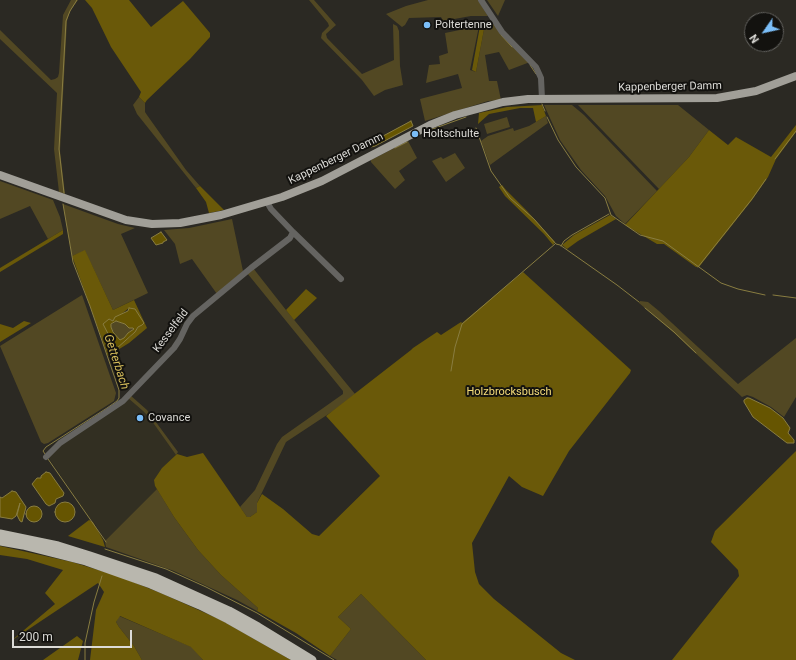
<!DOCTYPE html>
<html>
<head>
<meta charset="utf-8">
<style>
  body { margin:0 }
  #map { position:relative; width:796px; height:660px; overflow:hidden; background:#2b2923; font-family:Roboto,sans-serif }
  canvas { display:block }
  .north { position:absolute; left:744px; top:12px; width:40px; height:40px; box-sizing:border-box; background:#13120f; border:1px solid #63625f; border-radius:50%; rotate:236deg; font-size:11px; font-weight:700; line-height:16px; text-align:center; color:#dcdbd7 }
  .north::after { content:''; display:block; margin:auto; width:14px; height:18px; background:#7bbef8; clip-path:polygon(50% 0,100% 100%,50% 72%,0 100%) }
  .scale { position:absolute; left:12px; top:630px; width:120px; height:18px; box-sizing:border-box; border:2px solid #dcdbd7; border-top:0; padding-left:5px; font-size:12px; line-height:14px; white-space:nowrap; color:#dcdbd7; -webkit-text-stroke:3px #13120f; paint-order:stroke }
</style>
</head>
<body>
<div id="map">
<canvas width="796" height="660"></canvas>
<div class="north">N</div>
<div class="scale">200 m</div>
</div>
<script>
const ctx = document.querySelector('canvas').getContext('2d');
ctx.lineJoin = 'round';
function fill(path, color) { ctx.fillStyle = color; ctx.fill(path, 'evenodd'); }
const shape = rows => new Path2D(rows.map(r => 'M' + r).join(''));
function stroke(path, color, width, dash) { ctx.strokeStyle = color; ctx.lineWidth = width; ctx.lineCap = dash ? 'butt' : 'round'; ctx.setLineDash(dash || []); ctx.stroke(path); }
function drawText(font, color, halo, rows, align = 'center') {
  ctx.font = font + ' Roboto,sans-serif'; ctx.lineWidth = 4; ctx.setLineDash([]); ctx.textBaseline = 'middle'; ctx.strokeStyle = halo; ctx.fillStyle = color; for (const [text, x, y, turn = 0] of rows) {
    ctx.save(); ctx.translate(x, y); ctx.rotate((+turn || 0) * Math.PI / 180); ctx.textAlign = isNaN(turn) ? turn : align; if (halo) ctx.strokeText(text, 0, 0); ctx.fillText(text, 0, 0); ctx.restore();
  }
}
fill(shape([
  [128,398,143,411,149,417,176,455,164,467,155,486,157,489,105,541,94,522,90,519,48,457,57,446]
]), '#322f22');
fill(shape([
  [71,0,78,0,70,11,67,21,60,151,65,194,59,192,54,149,57,93,0,39,0,30,51,80,55,79,58,77,59,73,63,15],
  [309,0,314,0,336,25,326,34,327,38,362,74,394,60,393,24,397,26,399,31,400,66,403,85,385,90,374,96,362,80,321,38,322,33,329,26,328,23],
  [428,0,478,0,488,16,471,16,443,21,441,17,409,18,405,25,402,27,386,14,406,6],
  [487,0,505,0,498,16],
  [493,21,530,62,509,70,499,52,485,55,489,81,497,81,501,100,488,101,425,121,420,99,462,88,458,74,426,83,429,65,440,64,439,56,448,53,445,33,479,26,470,70,476,72,485,24],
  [139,97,145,103,145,112,147,115,186,170,200,186,196,188,137,114,133,105],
  [544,105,572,105,584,115,657,191,625,224,616,216,605,196,581,170,560,140],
  [578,105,678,105,709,130,689,157,659,189],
  [546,116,548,123,490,165,481,141,488,136,513,128,514,131,529,126],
  [507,117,510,127,487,134,484,124],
  [408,141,417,158,399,171,405,180,395,189,371,162,371,160],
  [455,153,465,168,446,182,432,161,441,157,443,159],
  [0,181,53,200,60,217,63,230,48,239,30,206,0,219],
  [63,204,118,224,135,228,121,234,148,293,113,310,85,251,72,256],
  [232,219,243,271,217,294,192,259,180,264,175,244,164,230,189,228],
  [253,268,286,310,355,394,333,411,286,442,257,503,257,512,250,517,247,517,240,507,255,490,277,444,282,437,343,394,343,391,247,273],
  [82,295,116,393,114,401,48,443,44,444,41,442,0,346],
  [640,301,648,302,659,311,738,384,796,338,796,397,784,417,771,407,753,397,747,395,742,397,673,332,639,303],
  [116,321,125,324,129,328,133,327,134,329,128,333,124,338,120,340,113,331,111,327,111,325],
  [130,395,147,410,178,452,176,455,149,417,143,411,128,398],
  [157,489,174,517,198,550,221,575,258,608,257,611,237,600,174,571,106,547,105,541],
  [361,594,426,660,337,660,330,656,351,629,338,617],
  [119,616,192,647,203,660,142,660,134,646,119,627,116,622]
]), '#524823');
fill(shape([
  [85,0,129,0,151,27,183,1,210,33,210,37,190,59,147,100,145,103,139,97,141,92,111,47,92,8],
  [485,24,476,72,472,70,480,26],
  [542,105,546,116,536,122,533,108,520,108,489,114,478,124,479,113,507,107],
  [796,125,796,132,776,159,768,177,752,200,699,267,696,267,664,244,657,244,625,225,689,157,709,130,728,145,736,137,771,157],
  [502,185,506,190,527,211,555,242,553,245,544,234,505,196,499,187],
  [200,186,224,210,209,213,206,202,196,188],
  [610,215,616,219,578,241,567,249,562,245,574,235],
  [63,230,63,234,0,272,0,268],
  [85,250,113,310,134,300,147,328,129,343,108,356,72,256],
  [129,308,133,309,140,325,130,337,115,346,104,325,110,319,113,321],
  [523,272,631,370,630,373,569,451,543,496,522,487,509,476,472,543,475,572,479,584,494,599,561,653,575,660,426,660,361,594,338,617,351,629,330,656,296,633,257,611,258,608,221,575,198,550,174,517,155,486,154,480,162,468,177,454,187,457,203,453,247,517,250,517,257,512,257,503,262,494,283,509,312,534,319,536,380,476,326,416,411,350,413,348,437,332,441,335,461,322,462,323],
  [306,289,317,298,294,320,286,310],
  [24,321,31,323,0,342,0,324,13,328],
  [796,451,796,660,672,660,739,576,738,570,711,542,715,531],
  [89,520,93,522,103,540,105,547,68,536],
  [0,546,72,562,118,576,163,594,221,620,291,660,203,660,191,647,120,616,116,622,119,627,134,646,142,660,90,660,96,610,104,592,98,583,11,641,55,604,45,593,63,570,27,559,0,555],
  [77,636,83,641,78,660,43,660]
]), '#6a5909');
const water = shape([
  [411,121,413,126,375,146,371,147,369,145,370,143,411,121],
  [161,232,167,240,163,242,163,243,156,245,151,238,161,232],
  [129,308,135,309,144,323,142,325,138,327,135,332,116,349,103,324,109,319,113,321,115,317,128,311,129,308],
  [116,321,125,324,129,328,133,328,134,329,128,333,124,338,120,340,113,332,111,327,111,324,116,321],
  [747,398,749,398,770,408,783,418,790,428,788,433,794,440,794,443,787,443,753,417,744,402,744,400,747,398],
  [46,472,50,473,64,493,63,496,56,499,55,503,49,506,46,504,32,484,37,478,41,478,41,476,46,472],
  [12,491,16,492,26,507,22,522,20,521,17,515,20,503,16,516,12,519,0,517,0,497,2,498,12,491],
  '55 512a10 10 0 1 1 20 0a10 10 0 1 1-20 0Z',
  '26 514a8 8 0 1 1 16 0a8 8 0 1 1-16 0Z'
]);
fill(water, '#665501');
stroke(water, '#897d41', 1);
stroke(shape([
  [501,35,512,47],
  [530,65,536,74],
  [542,104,545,111],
  [547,117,558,140,576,167,605,198,611,215,640,235,663,241,721,283,738,289,765,295],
  [476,128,491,171,510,198,534,219,556,244,560,245,617,285,639,302],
  [427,131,466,117],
  [395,148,407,142],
  [775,159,796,131],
  [64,193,59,149,66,21,70,11,77,0],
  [561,246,564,241,572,235,609,214],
  [698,267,752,199,766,179],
  [773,295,796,298],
  [645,308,674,332,696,353],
  [451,371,455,347,462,324,555,244],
  [45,454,43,451,46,447,107,408,117,401,119,398,119,390,90,306,73,262,63,204],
  [48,459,106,542],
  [105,549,166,569,206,587,257,613,334,660],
  [85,660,85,643,94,602,102,576]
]), '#897d41', 1);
stroke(shape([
  [481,0,502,32,536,67,541,78,542,99],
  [267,202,271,209,293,232,341,279],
  [46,457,60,443,123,401,174,348,180,339,187,324,193,316,251,268,290,238,293,232]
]), '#656461', 6);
stroke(shape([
  [0,175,126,220,152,224,180,223,221,215,282,197,322,181,430,125,455,115,503,102,528,99,717,98,756,91,796,76]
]), '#a19f98', 8);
stroke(shape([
  [0,534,58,546,90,556,156,578,229,611,258,627,312,660],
  [0,541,23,545,86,561,151,584,200,605,228,619,300,660]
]), '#b9b7ae', 9);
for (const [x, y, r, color] of [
  [427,25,4,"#7bbef8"],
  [415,134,4,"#7bbef8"],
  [140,418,4,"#7bbef8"]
]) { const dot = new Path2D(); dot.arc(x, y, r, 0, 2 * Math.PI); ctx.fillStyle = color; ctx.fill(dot); stroke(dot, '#13120f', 1.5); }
drawText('11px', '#dcdbd7', '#13120f', [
  ["Poltertenne",435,25],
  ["Holtschulte",423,134],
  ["Covance",148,418]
], 'left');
drawText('11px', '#dcdbd7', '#13120f', [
  ["Kappenberger Damm",670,87,-1],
  ["Kappenberger Damm",336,159,-26],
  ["Kesselfeld",171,331,-53]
]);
drawText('11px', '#f6dd7a', '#13120f', [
  ["Holzbrocksbusch",509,392]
]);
drawText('italic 12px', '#d6bd5a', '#13120f', [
  ["Getterbach",116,362,72]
]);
</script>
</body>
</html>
